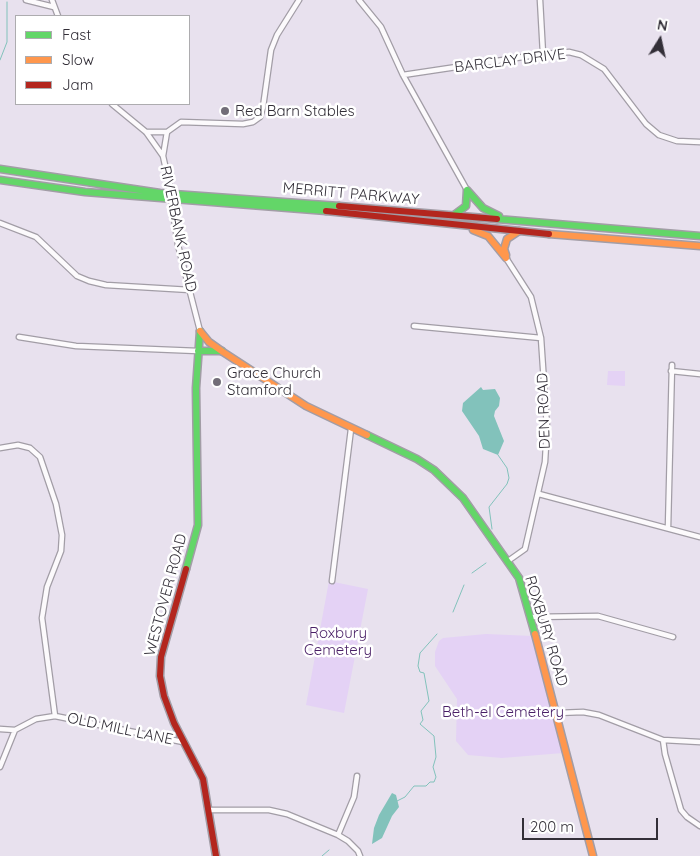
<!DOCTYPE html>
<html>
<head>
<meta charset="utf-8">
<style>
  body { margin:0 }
  #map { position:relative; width:700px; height:856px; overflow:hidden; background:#e8e1ee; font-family:Quicksand,sans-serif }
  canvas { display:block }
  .legend { position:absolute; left:15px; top:15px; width:175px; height:90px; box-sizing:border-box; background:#fff; border:1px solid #adacaf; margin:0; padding:6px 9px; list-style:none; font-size:15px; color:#332f38 }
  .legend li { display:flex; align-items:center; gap:10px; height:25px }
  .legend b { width:25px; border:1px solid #adacaf }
  .north { position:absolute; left:635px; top:15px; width:50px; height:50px; -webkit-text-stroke:4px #fff; paint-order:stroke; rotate:10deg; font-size:14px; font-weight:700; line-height:20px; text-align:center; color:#332f38 }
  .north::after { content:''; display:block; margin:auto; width:18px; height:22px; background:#332f38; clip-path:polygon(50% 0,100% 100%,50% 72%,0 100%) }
  .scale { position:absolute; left:522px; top:818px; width:136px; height:22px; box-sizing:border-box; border:2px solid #332f38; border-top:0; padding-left:6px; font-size:15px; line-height:18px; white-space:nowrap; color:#332f38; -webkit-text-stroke:4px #fff; paint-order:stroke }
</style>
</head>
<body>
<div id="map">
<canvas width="700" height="856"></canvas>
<ul class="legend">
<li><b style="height:6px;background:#63d668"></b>Fast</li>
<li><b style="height:6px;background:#ff974d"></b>Slow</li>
<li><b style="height:6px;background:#b3261e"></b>Jam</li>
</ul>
<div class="north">N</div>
<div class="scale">200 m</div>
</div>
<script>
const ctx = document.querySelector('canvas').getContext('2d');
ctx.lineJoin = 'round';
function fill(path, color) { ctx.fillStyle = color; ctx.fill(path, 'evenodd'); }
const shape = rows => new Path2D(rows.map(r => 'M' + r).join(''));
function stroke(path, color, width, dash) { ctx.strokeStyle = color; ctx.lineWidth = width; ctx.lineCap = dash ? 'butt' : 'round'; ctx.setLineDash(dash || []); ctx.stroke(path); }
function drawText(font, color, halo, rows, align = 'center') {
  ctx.font = font + ' Quicksand,sans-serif'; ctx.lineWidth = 5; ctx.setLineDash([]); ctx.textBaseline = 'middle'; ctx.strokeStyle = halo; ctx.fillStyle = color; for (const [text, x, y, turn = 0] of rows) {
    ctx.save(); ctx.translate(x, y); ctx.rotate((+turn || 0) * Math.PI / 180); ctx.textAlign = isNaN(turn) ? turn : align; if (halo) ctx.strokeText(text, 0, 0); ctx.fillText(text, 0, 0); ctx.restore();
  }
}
fill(shape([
  [608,371,625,371,625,386,607,385],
  [329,581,368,589,344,713,306,705],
  [486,634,532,636,563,753,502,758,468,755,456,741,457,699,435,666,435,652,439,641,443,638]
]), '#e4d2f5');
fill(shape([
  [481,387,483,390,495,389,500,398,499,406,495,411,494,416,504,441,498,455,483,449,479,436,462,411,463,403],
  [392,793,396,795,399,807,392,816,382,838,372,844,374,828,379,815]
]), '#82c2bb');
stroke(shape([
  [0,60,7,42,7,2],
  [492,529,489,507,507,484,509,478,507,468,498,455],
  [472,573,486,563],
  [453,612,464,585],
  [397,801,405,797,414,786,426,786,430,782,434,782,436,777,433,767,436,757,434,736,420,724,423,720,421,711,429,701,424,673,420,672,418,666,420,653,437,634],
  [322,856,329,850]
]), '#82c2bb', 1);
const street = shape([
  [26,0,54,7],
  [52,0,58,16],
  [359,0,381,27,403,75,467,190],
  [540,0,543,54],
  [403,75,543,54,569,52,581,55,604,69,646,124,659,135,677,141,700,142],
  [112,104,146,132,163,156,169,183],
  [146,132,167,132,181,122,243,124,253,122,260,117,263,107,271,50,277,35,299,0],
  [163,156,167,132],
  [172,204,178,245,200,331],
  [0,223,36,237,77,276,89,281,106,285,190,290],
  [506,258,531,297,541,338,547,427,545,462,525,549,508,561],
  [414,326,541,338],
  [19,337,76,346,198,351],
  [671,371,700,374],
  [0,448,18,445,30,448,40,457,56,504,62,535,61,551,47,587,42,618,55,716],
  [539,494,700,537],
  [668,528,672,365],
  [332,581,351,429],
  [531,617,598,616,673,637],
  [557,713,583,712,599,715,663,740,700,742],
  [0,729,15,730,36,719,55,716,183,742],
  [663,740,665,754,681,810,687,817,700,826],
  [0,767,15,730],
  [210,810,269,810,287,814,338,835,348,841,358,851,360,856],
  [338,835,354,797,357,776]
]);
const fast = shape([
  [0,169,160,193,339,206],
  [0,180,85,192,326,211],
  [467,190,483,208,499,216],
  [454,215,466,206,467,190],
  [497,219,700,236],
  [198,351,222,351],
  [367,435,417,459,434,470,463,498,519,578,535,634],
  [186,569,198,525,196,388,200,331]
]);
const slow = shape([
  [473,230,488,236,506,258],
  [549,234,700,246],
  [506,255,504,249,507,239,519,231],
  [200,331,209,342,223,352,306,406,367,435],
  [535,634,593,856]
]);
const jam = shape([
  [339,206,497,219],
  [326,211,549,234],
  [186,569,161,657,160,676,164,696,174,723,203,779,216,856]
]);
stroke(street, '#a29da6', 7);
stroke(fast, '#a29da6', 9);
stroke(slow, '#a29da6', 9);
stroke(jam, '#a29da6', 9);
stroke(street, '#fcfafc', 4.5);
stroke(fast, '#63d668', 6);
stroke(slow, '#ff974d', 6);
stroke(jam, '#b3261e', 6);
const streetBridge = shape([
  [169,183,172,204]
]);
stroke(streetBridge, '#a29da6', 7, []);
stroke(streetBridge, '#fcfafc', 4.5);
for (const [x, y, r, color] of [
  [225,111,5,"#726d78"],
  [217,382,5,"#726d78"]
]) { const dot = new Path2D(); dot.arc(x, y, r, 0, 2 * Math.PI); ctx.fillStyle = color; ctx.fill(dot); stroke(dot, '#fff', 2); }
drawText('15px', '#332f38', '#fff', [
  ["BARCLAY DRIVE",510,61,-7],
  ["MERRITT PARKWAY",351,194,5],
  ["RIVERBANK ROAD",178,229,78],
  ["DEN ROAD",544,411,-92],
  ["WESTOVER ROAD",166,595,-75],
  ["ROXBURY ROAD",546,631,73],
  ["OLD MILL LANE",120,729,12]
]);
drawText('15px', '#332f38', '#fff', [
  ["Red Barn Stables",235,111],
  ["Grace Church",227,373],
  ["Stamford",227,390]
], 'left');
drawText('15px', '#491f66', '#fff', [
  ["Roxbury",338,633],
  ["Cemetery",338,650],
  ["Beth-el Cemetery",503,712]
]);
</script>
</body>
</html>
